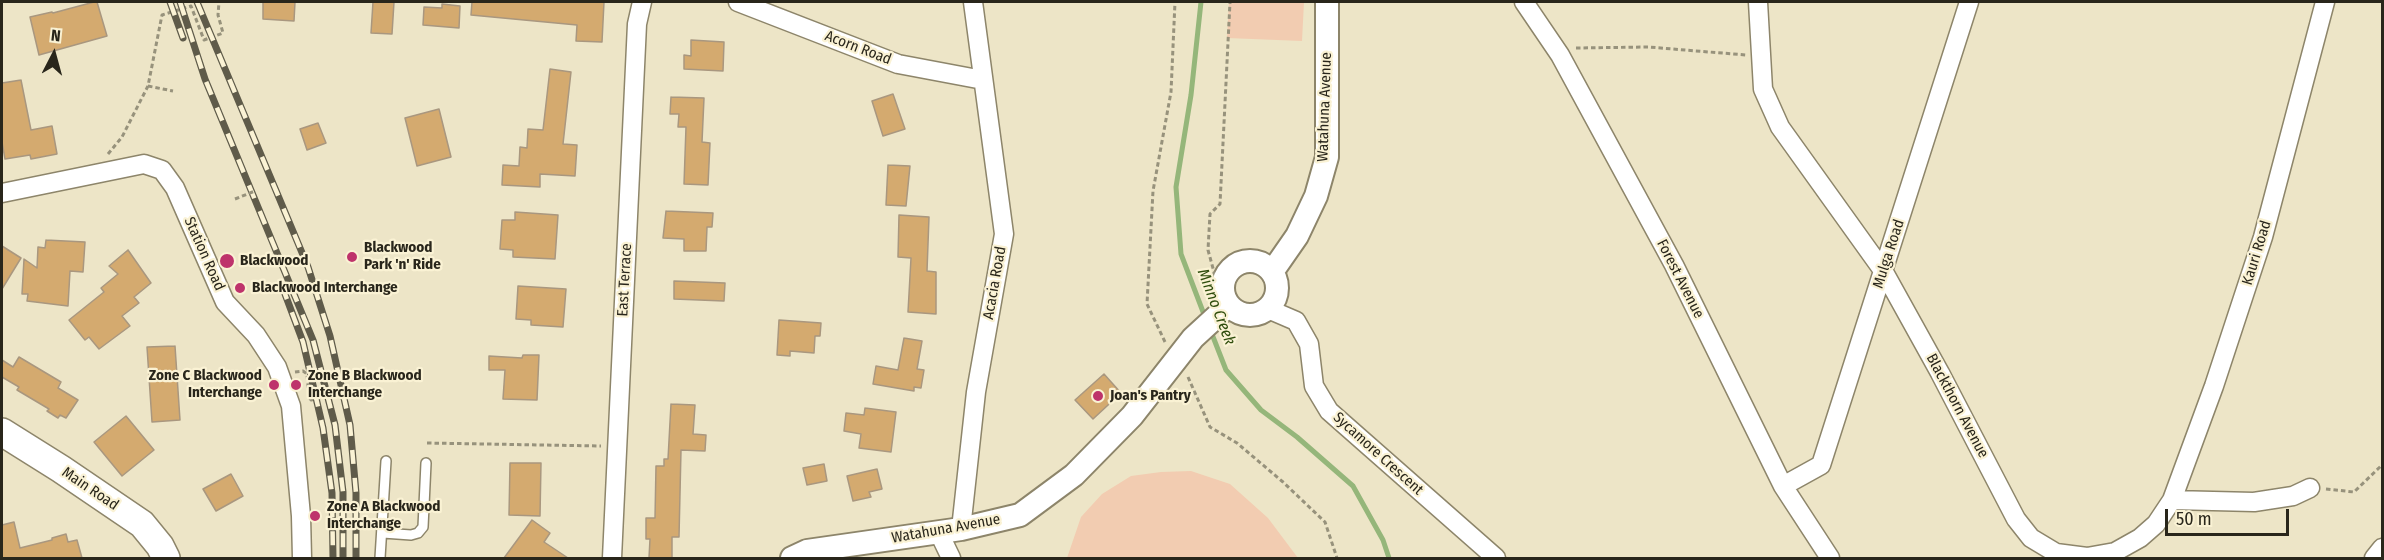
<!DOCTYPE html>
<html>
<head>
<meta charset="utf-8">
<style>
  body { margin:0 }
  #map { position:relative; width:2384px; height:560px; overflow:hidden; background:#ede5c7; font-family:"Fira Sans Condensed",sans-serif }
  canvas { display:block }
  .frame { position:absolute; inset:0; border:3px solid #29261b; pointer-events:none }
  .north { position:absolute; left:24px; top:24px; width:60px; height:60px; -webkit-text-stroke:4px #faf2d4; paint-order:stroke; rotate:6deg; font-size:16px; font-weight:700; line-height:24px; text-align:center; color:#29261b }
  .north::after { content:''; display:block; margin:auto; width:21px; height:27px; background:#29261b; clip-path:polygon(50% 0,100% 100%,50% 72%,0 100%) }
  .scale { position:absolute; left:2165px; top:509px; width:124px; height:27px; box-sizing:border-box; border:3px solid #29261b; border-top:0; padding-left:8px; font-size:18px; line-height:21px; white-space:nowrap; color:#29261b; -webkit-text-stroke:4px #faf2d4; paint-order:stroke }
</style>
</head>
<body>
<div id="map">
<canvas width="2384" height="560"></canvas>
<div class="frame"></div>
<div class="north">N</div>
<div class="scale">50 m</div>
</div>
<script>
const ctx = document.querySelector('canvas').getContext('2d');
ctx.lineJoin = 'round';
function fill(path, color) { ctx.fillStyle = color; ctx.fill(path, 'evenodd'); }
const shape = rows => new Path2D(rows.map(r => 'M' + r).join(''));
function stroke(path, color, width, dash) { ctx.strokeStyle = color; ctx.lineWidth = width; ctx.lineCap = dash ? 'butt' : 'round'; ctx.setLineDash(dash || []); ctx.stroke(path); }
function drawText(font, color, halo, rows, align = 'center') {
  ctx.font = font + ' "Fira Sans Condensed",sans-serif'; ctx.lineWidth = 4.5; ctx.setLineDash([]); ctx.textBaseline = 'middle'; ctx.strokeStyle = halo; ctx.fillStyle = color; for (const [text, x, y, turn = 0] of rows) {
    ctx.save(); ctx.translate(x, y); ctx.rotate((+turn || 0) * Math.PI / 180); ctx.textAlign = isNaN(turn) ? turn : align; if (halo) ctx.strokeText(text, 0, 0); ctx.fillText(text, 0, 0); ctx.restore();
  }
}
fill(shape([
  [1229,2,1304,2,1302,41,1227,38],
  [1191,471,1230,484,1268,518,1298,558,1067,558,1081,517,1102,494,1131,476,1161,472]
]), '#f2ccb1');
stroke(shape([
  [1201,2,1191,95,1176,187,1181,254,1205,317],
  [1210,329,1226,370,1261,410,1297,437,1353,486,1383,540,1389,558]
]), '#95b67a', 5);
const building = shape([
  [94,2,97,2,107,36,39,55,30,17,52,12,53,13,94,2],
  [263,2,295,2,294,21,263,19,263,2],
  [373,2,394,2,392,34,371,33,373,2],
  [472,2,604,2,602,42,576,41,577,25,471,15,472,2],
  [442,4,460,6,459,28,423,25,424,7,442,8,442,4],
  [691,40,724,42,723,71,684,69,684,55,691,56,691,40],
  [550,69,571,72,563,144,577,145,575,176,540,174,540,187,502,185,503,165,519,166,520,147,527,148,528,129,543,130,550,69],
  [21,80,31,130,52,126,57,154,31,159,30,155,5,159,2,142,2,83,21,80],
  [893,94,905,129,883,136,872,101,893,94],
  [671,97,704,98,702,142,710,143,708,185,684,184,686,127,678,127,679,114,670,114,671,97],
  [439,109,451,157,417,166,405,118,439,109],
  [318,123,326,143,307,150,300,129,318,123],
  [888,165,910,166,906,206,886,205,888,165],
  [666,211,713,213,712,227,707,227,706,251,684,251,684,239,663,238,666,211],
  [515,212,558,215,555,259,513,257,513,250,500,249,502,220,515,220,515,212],
  [899,215,929,217,927,271,936,272,936,314,908,312,911,258,898,257,899,215],
  [46,240,85,242,83,272,70,271,68,306,27,301,28,294,22,294,24,259,37,268,38,247,45,248,46,240],
  [2,246,21,258,2,289,2,246],
  [128,250,151,283,134,297,139,303,122,316,130,326,99,349,89,337,85,340,69,320,104,292,101,288,118,274,109,266,128,250],
  [674,281,725,283,724,301,674,299,674,281],
  [518,286,566,289,563,327,531,325,531,320,516,319,518,286],
  [779,320,821,323,820,336,815,336,814,353,790,351,790,356,777,355,779,320],
  [904,338,922,341,917,369,924,370,921,388,914,387,914,391,873,384,876,366,898,370,904,338],
  [175,346,180,420,152,422,147,347,175,346],
  [523,355,539,355,537,400,503,399,505,370,489,370,489,356,522,358,523,355],
  [19,357,61,382,58,388,78,400,66,418,60,415,58,418,47,411,49,409,17,390,19,387,2,377,2,360,13,367,19,357],
  [1104,374,1121,393,1093,419,1075,400,1104,374],
  [671,404,695,405,693,434,706,435,705,451,681,450,679,537,672,537,672,558,649,558,650,539,646,539,646,518,655,518,656,466,664,466,664,459,668,459,671,404],
  [865,408,896,412,891,452,859,448,861,434,844,431,846,413,864,415,865,408],
  [126,416,154,450,122,476,94,442,126,416],
  [510,463,541,463,540,516,509,515,510,463],
  [824,464,827,481,807,485,803,468,824,464],
  [877,469,882,489,869,492,871,497,853,501,847,476,877,469],
  [231,474,243,496,216,511,203,489,231,474],
  [532,520,550,533,544,542,568,558,504,558,532,520],
  [14,522,20,548,52,540,52,538,66,534,68,542,77,540,82,558,2,558,2,525,14,522]
]);
fill(building, '#d4aa6f');
stroke(building, '#a9977f', 1.5);
const service = shape([
  [383,533,411,535,418,533,423,527,426,463],
  [380,558,386,461]
]);
const minor = shape([
  [738,2,898,64,983,80],
  [1524,2,1560,55,1674,265,1783,486,1830,558],
  [1758,2,1763,89,1780,127,1884,272,1940,373,2016,519,2031,538,2056,553,2087,557,2115,552,2140,538,2156,524,2172,500,2254,502,2293,496,2310,488],
  [2,193,144,164,162,170,175,188,225,302,256,335,277,367,291,406,301,516,302,558],
  [1268,309,1296,321,1309,344,1314,386,1329,411,1496,558],
  [1783,486,1821,465,1969,2],
  [2172,500,2214,386,2263,237,2325,2],
  [961,529,976,392,1004,234,973,2],
  [939,533,951,558],
  [612,558,637,24,642,2],
  [2374,558,2382,548]
]);
const tertiary = shape([
  '1223 288a27 27 0 1 1 54 0a27 27 0 1 1-54 0Z',
  [1272,272,1297,236,1316,196,1327,157,1327,2],
  [792,558,807,551,961,529,1020,515,1074,475,1132,416,1193,338,1229,305]
]);
const secondary = shape([
  [2,432,61,469,142,524,160,546,166,558]
]);
stroke(service, '#8d856a', 12);
stroke(minor, '#8d856a', 21);
stroke(tertiary, '#8d856a', 26);
stroke(secondary, '#8d856a', 30);
stroke(shape([
  [1576,48,1648,47,1746,55],
  [148,86,173,91],
  [108,154,122,137,148,86,162,15,191,6,204,40,223,33,218,15,219,2],
  [1216,291,1214,272,1208,250,1210,214,1220,204,1230,2],
  [1165,342,1147,304,1153,191,1171,92,1175,2],
  [295,372,303,371,307,374,309,397,311,400,343,392,366,391],
  [1188,377,1210,427,1237,443,1283,482,1325,522,1337,558],
  [427,443,601,446],
  [2326,489,2354,492,2382,465]
]), '#97927c', 3, [4.5, 3]);
stroke(service, '#fff', 9);
stroke(minor, '#fff', 18);
stroke(tertiary, '#fff', 22);
stroke(secondary, '#fff', 27);
const rail = shape([
  [170,2,183,38],
  [180,2,205,79,313,340,335,425,343,492,343,558],
  [197,2,308,267,330,336,350,425,356,493,356,558],
  [282,286,303,342,323,428,332,493,333,558]
]);
stroke(rail, '#5f5b4a', 7);
stroke(rail, '#faf2d4', 4.5, [14]);
stroke(shape([
  [235,199,255,191]
]), '#97927c', 3, [4.5, 3]);
for (const [x, y, r, color] of [
  [352,257,6,"#be336b"],
  [227,261,8,"#be336b"],
  [240,288,6,"#be336b"],
  [274,385,6,"#be336b"],
  [296,385,6,"#be336b"],
  [1098,396,6,"#be336b"],
  [315,516,6,"#be336b"]
]) { const dot = new Path2D(); dot.arc(x, y, r, 0, 2 * Math.PI); ctx.fillStyle = color; ctx.fill(dot); stroke(dot, '#faf2d4', 2); }
drawText('15px', '#29261b', '#faf2d4', [
  ["Acorn Road",858,48,21],
  ["Watahuna Avenue",1325,107,-88],
  ["Kauri Road",2257,253,-73],
  ["Station Road",204,254,66],
  ["Mulga Road",1889,254,-72],
  ["Forest Avenue",1680,279,63],
  ["East Terrace",625,280,-87],
  ["Acacia Road",995,283,-80],
  ["Blackthorn Avenue",1957,406,62],
  ["Sycamore Crescent",1378,454,42],
  ["Main Road",90,489,34],
  ["Watahuna Avenue",946,529,-10]
]);
drawText('bold 15px', '#29261b', '#faf2d4', [
  ["Blackwood",364,248],
  ["Park 'n' Ride",364,265],
  ["Blackwood",240,261],
  ["Blackwood Interchange",252,288],
  ["Zone C Blackwood",262,376,"right"],
  ["Interchange",262,393,"right"],
  ["Zone B Blackwood",308,376],
  ["Interchange",308,393],
  ["Joan's Pantry",1110,396],
  ["Zone A Blackwood",327,507],
  ["Interchange",327,524]
], 'left');
drawText('italic 16px', '#2f4d0d', '#faf2d4', [
  ["Minno Creek",1216,307,69]
]);
</script>
</body>
</html>
